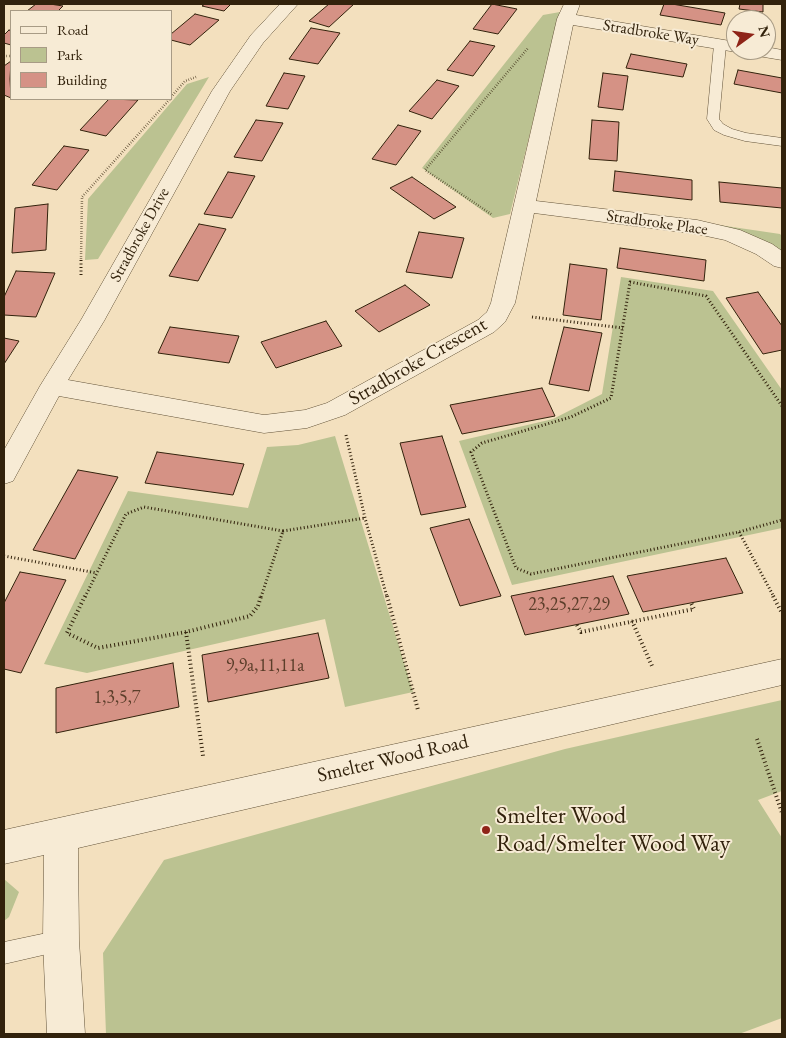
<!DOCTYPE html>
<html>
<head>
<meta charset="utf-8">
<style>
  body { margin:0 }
  #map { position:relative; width:786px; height:1038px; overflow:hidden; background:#f3e0be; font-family:"EB Garamond",serif }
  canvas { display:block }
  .frame { position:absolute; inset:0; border:5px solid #32220c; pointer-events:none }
  .legend { position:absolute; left:10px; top:10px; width:162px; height:90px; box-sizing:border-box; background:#f7ebd5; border:1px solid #a89b85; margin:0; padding:6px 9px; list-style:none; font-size:15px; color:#32220c }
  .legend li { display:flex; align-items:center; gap:10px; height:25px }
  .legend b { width:25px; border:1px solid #a89b85 }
  .north { position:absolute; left:726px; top:10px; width:50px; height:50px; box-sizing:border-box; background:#f7ebd5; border:1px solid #a89b85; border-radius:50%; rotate:76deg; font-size:14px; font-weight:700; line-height:20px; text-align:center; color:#32220c }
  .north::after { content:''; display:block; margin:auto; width:18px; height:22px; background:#8f2418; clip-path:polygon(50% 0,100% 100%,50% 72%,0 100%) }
</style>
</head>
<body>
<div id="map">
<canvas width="786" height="1038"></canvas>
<div class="frame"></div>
<ul class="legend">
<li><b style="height:6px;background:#f7ebd5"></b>Road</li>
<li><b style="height:14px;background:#bbc291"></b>Park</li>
<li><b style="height:14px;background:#d59285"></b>Building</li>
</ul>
<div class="north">N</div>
</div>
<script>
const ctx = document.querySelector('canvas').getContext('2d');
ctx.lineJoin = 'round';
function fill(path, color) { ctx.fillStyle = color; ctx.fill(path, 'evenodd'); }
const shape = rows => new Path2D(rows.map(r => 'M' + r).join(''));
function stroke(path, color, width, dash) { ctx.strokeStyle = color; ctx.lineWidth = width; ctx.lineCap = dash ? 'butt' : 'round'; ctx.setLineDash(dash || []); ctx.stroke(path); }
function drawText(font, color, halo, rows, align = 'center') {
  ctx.font = font + ' "EB Garamond",serif'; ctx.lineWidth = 4; ctx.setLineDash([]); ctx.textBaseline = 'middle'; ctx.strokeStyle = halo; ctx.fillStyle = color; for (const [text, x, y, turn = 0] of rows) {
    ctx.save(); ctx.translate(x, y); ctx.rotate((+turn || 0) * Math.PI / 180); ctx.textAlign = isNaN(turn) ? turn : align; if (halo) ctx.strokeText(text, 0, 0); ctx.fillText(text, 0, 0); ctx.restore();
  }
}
fill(shape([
  [560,12,510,214,493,218,422,168,543,15],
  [209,77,98,259,85,260,88,199,187,84],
  [719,225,780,234,782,236,782,256,766,246,717,228],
  [621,277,713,291,782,390,782,528,512,585,459,441,553,419,602,394],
  [335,436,413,692,345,707,325,619,87,673,44,664,128,491,248,508,267,447,298,445],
  [782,700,782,791,758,800,782,838,782,1018,739,1034,106,1034,103,953,164,860,565,749],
  [4,879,19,892,9,917,4,921]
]), '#bbc291');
const building = shape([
  [36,4,50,4,63,6,58,11,27,11,36,4],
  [205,4,231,4,224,11,202,6,205,4],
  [329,4,354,4,329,27,309,21,329,4],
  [492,4,517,9,498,34,473,29,492,4],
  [664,4,672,4,725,13,721,25,660,15,664,4],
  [740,4,763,4,763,12,739,9,740,4],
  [195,14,219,20,190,45,171,40,171,34,195,14],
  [311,28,340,33,318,64,289,59,311,28],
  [9,30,11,31,11,45,4,43,4,35,9,30],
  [470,41,495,46,473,76,447,70,470,41],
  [631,54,687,64,683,77,626,68,631,54],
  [11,61,10,79,11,98,4,95,4,66,11,61],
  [738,70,782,78,782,93,734,84,738,70],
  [284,73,305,76,288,109,266,106,284,73],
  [603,73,628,76,623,110,598,107,603,73],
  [437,80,459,86,432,119,409,111,437,80],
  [109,99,138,100,106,136,80,130,109,99],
  [256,120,283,123,262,161,234,157,256,120],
  [592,120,619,122,617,161,589,159,592,120],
  [398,125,421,131,396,165,372,159,398,125],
  [64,146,89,150,57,190,32,185,64,146],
  [615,171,692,180,692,200,613,191,615,171],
  [228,172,255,176,232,218,204,214,228,172],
  [412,177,456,207,434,219,390,188,412,177],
  [719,182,782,188,782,208,720,202,719,182],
  [48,204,46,250,12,253,15,208,48,204],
  [199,224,226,229,198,281,169,276,199,224],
  [419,232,464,238,452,278,406,272,419,232],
  [620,248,706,260,704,281,617,268,620,248],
  [570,264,607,269,601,320,563,315,570,264],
  [16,271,55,273,36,317,4,315,4,297,16,271],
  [405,285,430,305,379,332,355,311,405,285],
  [758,292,782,326,782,350,763,354,726,298,758,292],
  [326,321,342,346,276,368,261,342,326,321],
  [170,327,239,336,229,363,158,353,170,327],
  [564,327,602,333,589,391,549,384,564,327],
  [4,338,19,341,4,364,4,338],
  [542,388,555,416,462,434,450,405,542,388],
  [442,436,466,507,421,515,400,443,442,436],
  [157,452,244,464,233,495,145,483,157,452],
  [78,470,118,477,75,559,33,550,78,470],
  [469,519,501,596,460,606,430,528,469,519],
  [726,558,743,593,643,612,627,576,726,558],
  [20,572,66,580,21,673,4,669,4,603,20,572],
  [613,576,629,614,525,635,511,596,613,576],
  [318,633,329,678,208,702,202,655,318,633],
  [173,663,179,707,56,733,56,688,173,663]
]);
fill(building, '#d59285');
stroke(building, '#32220c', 1);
const lane = shape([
  [720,42,726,45,719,119,723,124,732,129,746,133,782,138,782,146,745,141,724,135,714,130,707,119,714,45,720,42],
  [61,930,69,933,72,941,69,949,4,964,4,942,61,930]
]);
const street = shape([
  [280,4,298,4,263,43,230,91,104,321,68,380,264,415,305,410,327,403,478,320,487,312,491,303,557,19,564,4,580,4,576,15,736,42,736,50,743,50,736,52,573,25,536,201,697,220,740,230,772,244,782,251,782,268,774,266,756,254,725,240,697,234,534,213,515,303,505,322,494,332,345,415,307,428,264,433,59,396,13,481,4,484,4,450,40,386,81,320,212,91,251,35,280,4],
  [766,47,782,50,782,60,746,54,743,50,766,50,766,47],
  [782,659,782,685,78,848,79,941,85,1034,47,1034,43,941,44,855,4,864,4,830,782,659]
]);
stroke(lane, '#625238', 1);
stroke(street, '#625238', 1);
stroke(shape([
  [4,56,11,56],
  [171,97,185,81,196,77],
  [491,214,425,170,528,48],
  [81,259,82,197,170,99]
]), '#32220c', 2.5, [0.5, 2]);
stroke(shape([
  [81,275,81,258],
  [532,317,623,328],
  [782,406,706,296,630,282,611,398,571,417,482,443,471,452,516,568,531,574,739,532,782,520],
  [346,435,365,518,387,597],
  [283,531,365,518],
  [739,532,774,597],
  [4,556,97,573],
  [85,597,126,514,144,507,283,531],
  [261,597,283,531]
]), '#32220c', 3, [1, 2.5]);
stroke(shape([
  [85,596,67,633,98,648,186,632,250,616,258,606,261,596],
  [387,596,418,710],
  [773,596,782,613],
  [632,621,652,666],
  [577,625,581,632,694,609,691,603],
  [186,632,203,756],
  [757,739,782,813]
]), '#32220c', 4, [1, 3]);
fill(lane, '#f7ebd5');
fill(street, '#f7ebd5');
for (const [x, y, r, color] of [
  [486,830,5,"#8f2418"]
]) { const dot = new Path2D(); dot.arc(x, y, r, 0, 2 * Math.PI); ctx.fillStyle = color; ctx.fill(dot); stroke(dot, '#f7ebd5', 2); }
drawText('16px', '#32220c', '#f7ebd5', [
  ["Stradbroke Way",651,33,9],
  ["Stradbroke Place",657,223,8],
  ["Stradbroke Drive",140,235,-61]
]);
drawText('18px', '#5b3e2a', null, [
  ["23,25,27,29",569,605],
  ["9,9a,11,11a",265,666],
  ["1,3,5,7",117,698]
]);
drawText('20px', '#32220c', '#f7ebd5', [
  ["Stradbroke Crescent",418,362,-30],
  ["Smelter Wood Road",393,759,-13]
]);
drawText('24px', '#32220c', '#f7ebd5', [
  ["Smelter Wood",496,816],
  ["Road/Smelter Wood Way",496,844]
], 'left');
</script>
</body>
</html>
